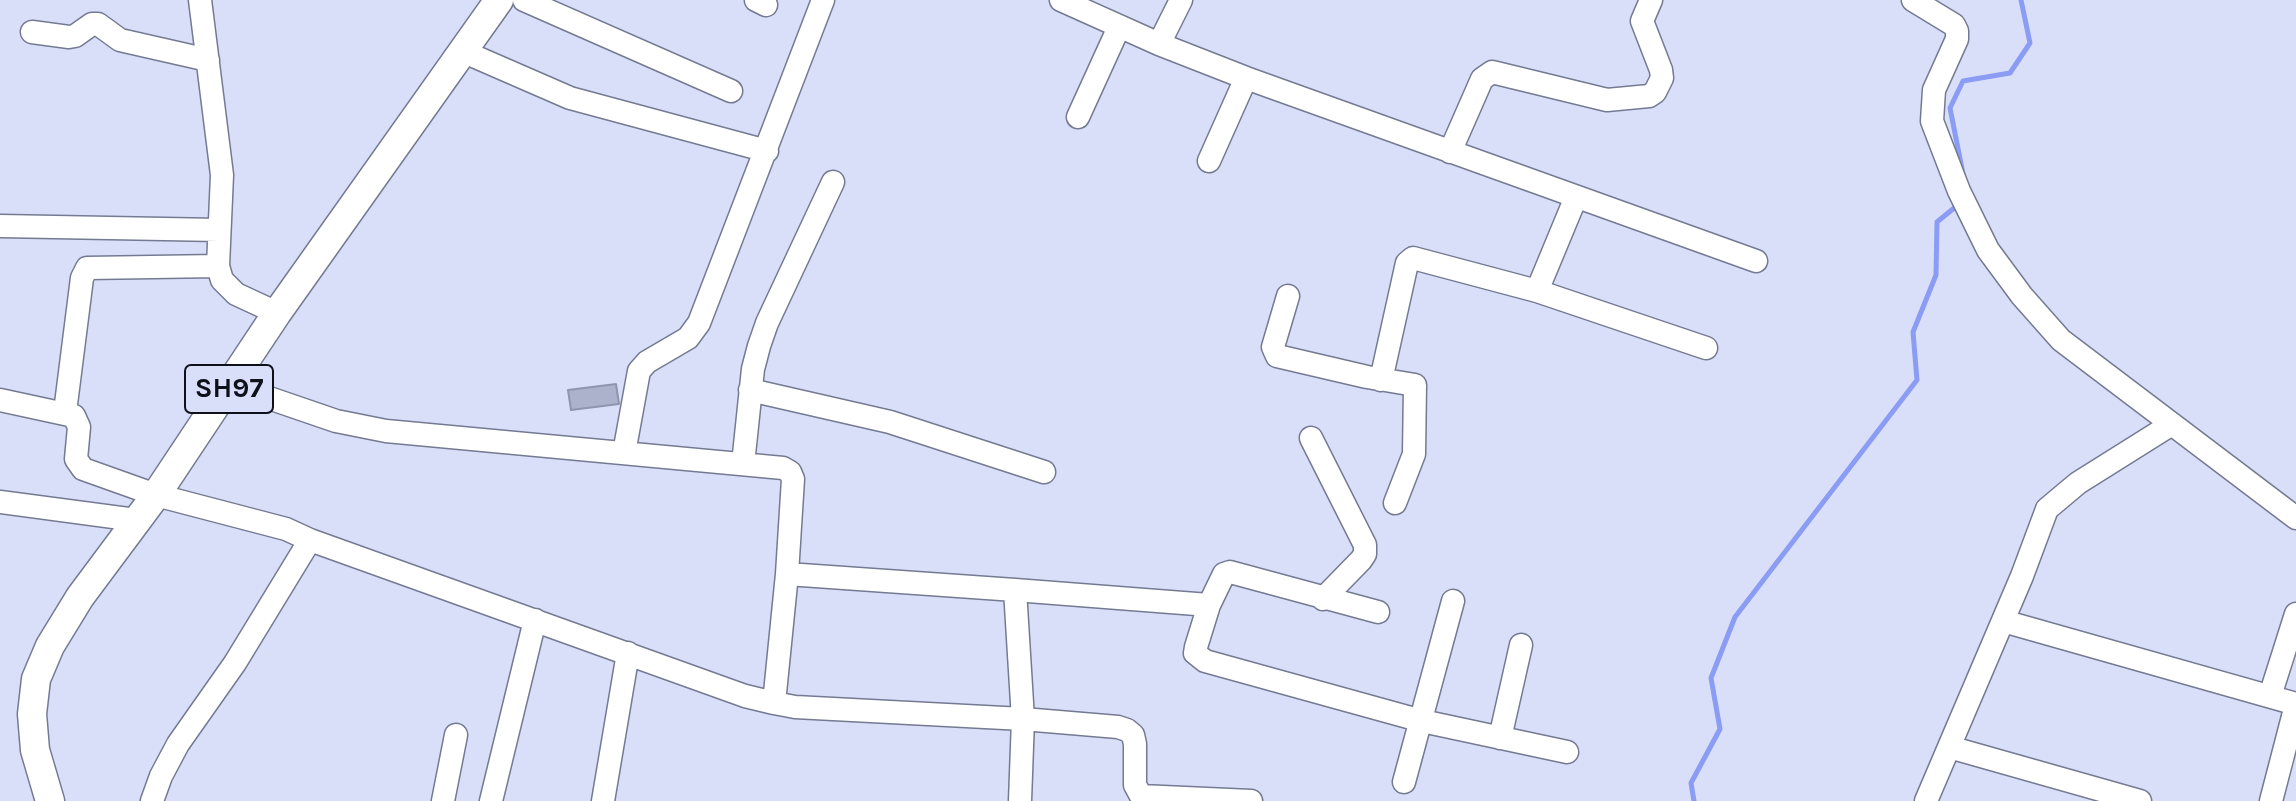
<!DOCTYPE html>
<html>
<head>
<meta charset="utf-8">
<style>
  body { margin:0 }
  canvas { display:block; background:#d9dff9 }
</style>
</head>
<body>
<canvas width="2296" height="801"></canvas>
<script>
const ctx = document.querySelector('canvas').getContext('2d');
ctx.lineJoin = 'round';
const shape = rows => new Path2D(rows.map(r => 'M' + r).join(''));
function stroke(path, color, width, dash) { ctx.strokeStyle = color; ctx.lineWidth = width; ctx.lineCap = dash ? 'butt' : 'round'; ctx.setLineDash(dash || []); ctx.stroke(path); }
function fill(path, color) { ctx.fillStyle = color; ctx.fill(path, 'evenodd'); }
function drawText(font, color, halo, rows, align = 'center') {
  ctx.font = font + ' Karla,sans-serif'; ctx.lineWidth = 8; ctx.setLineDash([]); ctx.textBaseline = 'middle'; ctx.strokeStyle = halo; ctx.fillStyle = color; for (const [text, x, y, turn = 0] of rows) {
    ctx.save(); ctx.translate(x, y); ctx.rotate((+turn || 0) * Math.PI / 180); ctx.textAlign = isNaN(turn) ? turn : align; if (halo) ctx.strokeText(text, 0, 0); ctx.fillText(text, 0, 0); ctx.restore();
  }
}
stroke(shape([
  [1963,174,1950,108,1963,81,2010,73,2030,43,2021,0],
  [1694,801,1691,783,1720,729,1711,678,1735,617,1917,380,1913,332,1936,275,1937,222,1959,204]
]), '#8b9cf4', 5);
const building = shape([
  [616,384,619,404,571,410,568,390,616,384]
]);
fill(building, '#acb2cb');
stroke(building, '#8f95ad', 2);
const minor = shape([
  [200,0,222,175,218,266,222,280,236,294,277,313],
  [524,0,731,91],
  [756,0,766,5],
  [1061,0,1159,44,1246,78,1756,261],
  [1913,0,1954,25,1957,31,1957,39,1934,90,1932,121,1959,191,1988,250,2022,296,2061,340,2296,518],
  [32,32,69,37,75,36,92,24,98,24,120,40,208,60],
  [1159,44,1181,0],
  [462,51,570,98,767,151],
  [1078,117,1119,27],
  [1450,152,1482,79,1492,72,1607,100,1649,96,1655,92,1662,78,1661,70,1642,21,1651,0],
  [1209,161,1246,78],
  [0,226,219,230],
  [1537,291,1576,197],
  [1288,296,1273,347,1277,356,1367,377,1415,385,1414,454,1395,503],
  [1381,380,1407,263,1413,258,1537,291,1706,348],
  [231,385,336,421,386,431,783,468,790,472,793,479,787,574],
  [750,390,890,422,1044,472],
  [0,400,74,416,79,427,76,459,83,469,156,495,286,529,310,540,745,696,774,703,795,707,1023,719,1015,590,1209,605,1196,647,1195,653,1205,661,1422,721,1567,752],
  [65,412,82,278,87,268,218,266],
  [1311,438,1365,545,1365,554,1361,560,1323,599],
  [624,453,639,371,647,362,688,338,699,323,823,0],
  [743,464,753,369,759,346,767,323,833,182],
  [0,502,136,520],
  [1209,605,1224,574,1230,572,1378,612],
  [2003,621,2296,704],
  [2270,696,2296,614],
  [774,703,787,574,1015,590],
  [1500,738,1521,645],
  [1949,747,2140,801],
  [1404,782,1453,601],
  [152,801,161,776,178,744,235,663,310,540],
  [443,801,456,735],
  [491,801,535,620],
  [603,801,628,653],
  [1020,801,1023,719,1118,727,1127,730,1133,735,1135,744,1135,785,1141,796,1251,801],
  [1926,801,2022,576,2047,509,2078,483,2172,424],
  [2271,801,2296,705]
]);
const major = shape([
  [50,801,35,750,32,714,36,679,50,646,80,597,156,495,277,313,499,0]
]);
stroke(minor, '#747a91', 25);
stroke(major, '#747a91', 31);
stroke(minor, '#fff', 22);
stroke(major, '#fff', 28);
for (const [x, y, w] of [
  [229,389,88]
]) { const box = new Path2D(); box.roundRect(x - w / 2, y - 24, w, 48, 6); ctx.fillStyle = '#d9dff9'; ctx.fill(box); stroke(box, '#0f111a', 2); }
drawText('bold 28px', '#0f111a', null, [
  ["SH97",229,389]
]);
</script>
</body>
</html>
